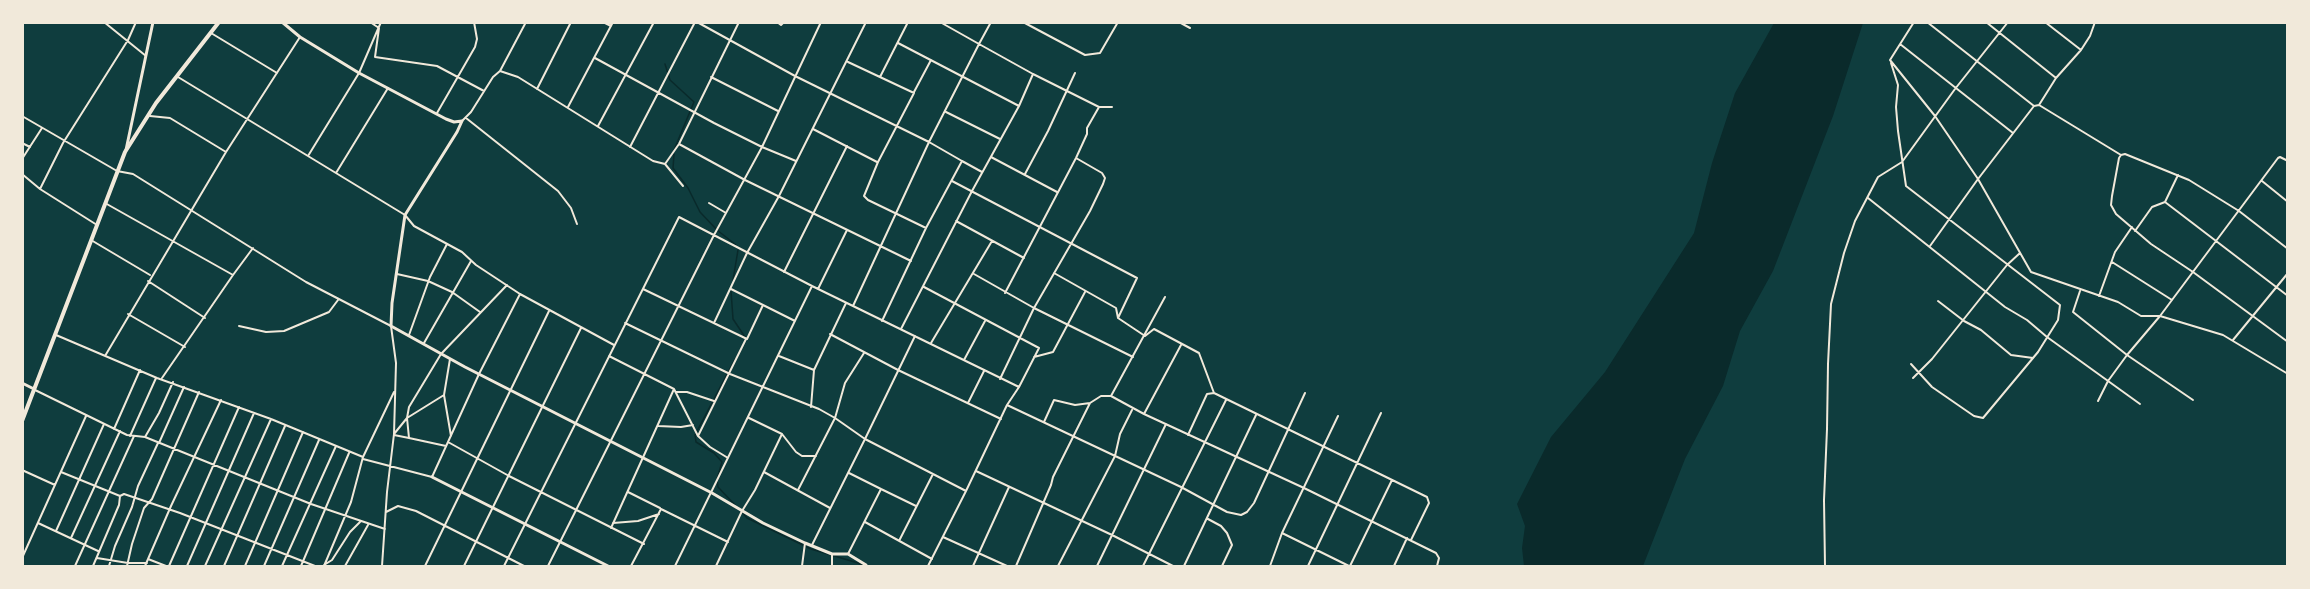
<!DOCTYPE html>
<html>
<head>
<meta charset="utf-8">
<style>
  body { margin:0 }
  #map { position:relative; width:2310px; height:589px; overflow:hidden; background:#0f3d3e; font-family:"Fira Sans Condensed",sans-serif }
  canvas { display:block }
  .frame { position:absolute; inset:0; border:24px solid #f1e9da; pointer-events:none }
</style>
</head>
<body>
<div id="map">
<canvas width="2310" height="589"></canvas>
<div class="frame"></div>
</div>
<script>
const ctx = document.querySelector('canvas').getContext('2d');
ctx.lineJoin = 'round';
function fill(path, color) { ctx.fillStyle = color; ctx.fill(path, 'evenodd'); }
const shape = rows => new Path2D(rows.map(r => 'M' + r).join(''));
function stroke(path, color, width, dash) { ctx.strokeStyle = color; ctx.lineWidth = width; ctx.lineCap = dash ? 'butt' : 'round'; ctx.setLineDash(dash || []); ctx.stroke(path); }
fill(shape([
  [1774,23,1863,23,1833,116,1773,271,1740,331,1723,386,1685,459,1643,566,1524,566,1522,548,1525,526,1517,504,1551,437,1605,372,1694,233,1712,163,1735,93]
]), '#0a2a2b');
stroke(shape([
  [665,64,670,80,694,102,674,150],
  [674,154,673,168,688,188,700,212,717,230,736,245],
  [733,280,738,250],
  [731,291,733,319,745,337],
  [735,505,718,487,717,479,722,462,714,453,696,442,695,435,735,359],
  [742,512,747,518,811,549,858,563,863,566]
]), '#0a2a2b', 1.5);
stroke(shape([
  [104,22,146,56],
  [370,22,379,28,375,57,437,66,484,91],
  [603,22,611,26],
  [697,22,795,76,929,142,962,161,926,228,882,321],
  [777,22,781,25,784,22],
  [1023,22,1085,55,1100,53,1118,22],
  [1179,22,1190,28],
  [1914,22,1890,60,1935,116,1978,179,2031,272,2118,302,2141,316,2160,316,2223,335,2288,374],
  [1927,22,2034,106],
  [1986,22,2056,78],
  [2045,22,2081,50],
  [211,33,277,73],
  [898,43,1019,106],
  [1900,44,2013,133],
  [595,58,714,123,762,147,796,161],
  [848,62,914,93,878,162,864,196,868,200,926,228],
  [1891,63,1898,85,1896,107,1898,131,1906,186,2060,305,2058,320,2038,352,1983,418,1974,416,1932,387,1911,364],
  [500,71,518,77,653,161,665,164,679,144,739,22],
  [1033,74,1099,107],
  [178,77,405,215,414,226,462,252,476,265,520,294,614,345],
  [711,77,778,111],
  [880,77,908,22],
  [537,89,571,22],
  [914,92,931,60],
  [2039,105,2121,155,2125,154,2189,180,2239,211,2288,249],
  [568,107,613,22],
  [946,112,1000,139],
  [437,113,475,47,477,39,474,22],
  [22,116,117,171,133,174,306,282,391,326,396,363,394,434,387,492,382,566],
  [150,116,170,118,226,152],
  [466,118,558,191,571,208,577,224],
  [462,121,471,112,493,77,500,71,526,22],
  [598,126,654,22],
  [813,129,877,162],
  [22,143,30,147],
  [679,144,745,180,911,261],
  [630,147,695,22],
  [2121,155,2119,158,2112,196,2111,205,2116,214,2151,244,2193,272,2288,342],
  [308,156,359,73,381,22],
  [991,157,1057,192],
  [22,159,42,128],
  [962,161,982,172],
  [665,164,683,186],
  [336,173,388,88],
  [22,174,40,189,97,225],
  [1025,174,1048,131,1075,73],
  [952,181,1137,278,1118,318],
  [2262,181,2288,202],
  [40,189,63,143,128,40,136,22],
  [1868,198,2005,307,2027,320,2047,337,2140,404],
  [2165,202,2288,296],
  [105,203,233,275],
  [709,203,726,213],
  [956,221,1024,258],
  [2135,231,2152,207,2165,202,2178,175],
  [91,240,150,275],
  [1930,246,1978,179,2034,106,2039,105,2056,78,2081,50,2090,36,2095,22],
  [2112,262,2172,300],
  [784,272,847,146],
  [1054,273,1116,308,1118,318,1145,336,1154,329,1199,353,1214,393],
  [397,274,428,281,452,292,480,312],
  [974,274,1034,308,1133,357],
  [148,281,205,318],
  [812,286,1019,387],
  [924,287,1039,348,1019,387,1007,405,966,491],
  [643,289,747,339,763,305,795,321],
  [731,289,763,305],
  [818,289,847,230],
  [2080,291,2073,312,2127,355,2193,400],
  [1005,293,1076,158,1087,134,1087,128,1099,107,1112,107],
  [2099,296,2115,252,2132,227],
  [1938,301,1964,321,1981,330,2011,355,2033,358],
  [853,306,929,142,979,44,940,22],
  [128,314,185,347],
  [625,323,730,374,819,409,835,418,865,439,812,545],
  [714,323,747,253,779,196,866,22],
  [239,326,266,332,284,331,329,312,338,300],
  [901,329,972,191,1019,106,1033,74,979,44,991,22],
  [830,334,898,370,1001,419],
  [56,335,157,378,271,419,363,457,351,502,324,566],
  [409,335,430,277,447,244],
  [915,336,865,439,966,491,928,566],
  [2233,340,2288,273],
  [424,343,471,261],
  [931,343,992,241],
  [105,356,226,152,300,37],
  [609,356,674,389,698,436,710,447,728,458],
  [779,356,814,370],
  [1034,357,1053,352,1085,292],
  [450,359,444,395,451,436],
  [964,360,985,321],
  [162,378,233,275,253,248],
  [1913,378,1932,359,2007,265,2020,253],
  [1000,379,1034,308,1090,211,1103,184,1105,178,1102,173,1076,158],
  [35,390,127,435,145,437,311,504,385,529],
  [676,392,687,392,714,401],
  [444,395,407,418,409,438,446,446],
  [1111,396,1165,297],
  [2098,401,2108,381,2127,355,2160,316,2278,158,2280,157,2288,161],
  [968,403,984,371],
  [1007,405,1181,487,1227,512,1241,515,1247,512,1254,503,1305,393],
  [811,407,814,370,846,303],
  [1144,414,1181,345],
  [749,418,782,434],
  [1044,422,1054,400,1075,405,1090,403,1101,396,1111,396,1144,414,1304,488,1436,553,1439,558,1437,566],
  [658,426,681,427,693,425],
  [114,429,140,370],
  [394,434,407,418,409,407,441,354,507,285],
  [394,435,409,438],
  [1188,435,1207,394,1214,393,1427,497,1429,503,1411,540],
  [130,436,156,378],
  [698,436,746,339],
  [145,437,159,413,173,382],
  [448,442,509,476,644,544],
  [159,443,184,387],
  [363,457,394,392],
  [363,459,432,477,479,374,520,294],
  [22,470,55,485],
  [976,471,1112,535,1173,566],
  [61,472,120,496,124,494,180,513,315,566],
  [764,472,830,508],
  [881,489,916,506],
  [798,490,835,418,845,383,864,353],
  [628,492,660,508],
  [386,512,398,506,416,511,524,566],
  [1208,519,1221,526,1227,533,1232,545,1222,566],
  [865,522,932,559],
  [38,523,98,551],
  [613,523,638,521,659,514],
  [611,528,674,389],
  [56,531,104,424],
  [1282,533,1349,566],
  [943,537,1007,566],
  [71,538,120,431],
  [899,541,933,474],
  [832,554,832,566],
  [848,554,881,489,849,473],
  [22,558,86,416],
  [97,558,128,563,147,563],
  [148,559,166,566],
  [324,565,332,560,350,532,360,522],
  [75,566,134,436],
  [93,566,119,505,120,496],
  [109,566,115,546,132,507,138,486,158,443],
  [127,566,132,544,144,508,152,499,199,392],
  [145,566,171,506,221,400],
  [169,566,239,407],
  [187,566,254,413],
  [205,566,271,419],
  [224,566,285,426],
  [245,566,303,432],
  [264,566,319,440],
  [282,566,336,446],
  [301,566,349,453],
  [345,566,368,525],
  [425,566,549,311],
  [464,566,581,328],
  [504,566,679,217,812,286,675,566],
  [548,566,714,235,762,147,821,22],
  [631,566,661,509,728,542],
  [716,566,742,511,755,490,782,434,796,452,802,456,816,456],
  [802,566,805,543],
  [973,566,1009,487],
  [1016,566,1051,485,1053,477,1090,403],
  [1058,566,1115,456,1120,434,1132,410],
  [1097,566,1166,424],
  [1143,566,1226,400],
  [1184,566,1256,415],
  [1270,566,1282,533,1338,416],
  [1308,566,1381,413],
  [1350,566,1392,480],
  [1394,566,1407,538],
  [1825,566,1824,500,1827,429,1828,364,1831,304,1844,253,1855,221,1878,177,1902,162,1955,89,2008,22]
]), '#f1e9da', 2);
stroke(shape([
  [22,383,34,389],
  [432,477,608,566]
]), '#f1e9da', 3);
stroke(shape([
  [282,22,300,37,359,73,446,119,454,122,462,121,457,132,405,215,392,303,391,326,465,367,712,493,763,523,805,543,832,554,848,554,866,565,866,566],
  [126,150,153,22]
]), '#f1e9da', 3);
stroke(shape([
  [22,421,125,152,156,103,219,22]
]), '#f1e9da', 4);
</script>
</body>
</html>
